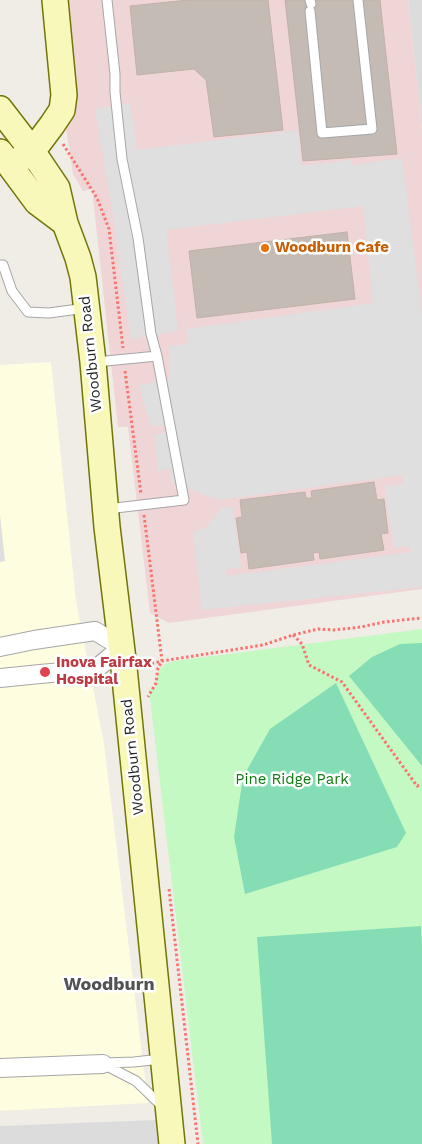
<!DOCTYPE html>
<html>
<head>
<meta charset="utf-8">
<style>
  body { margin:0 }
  canvas { display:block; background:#f0ece6 }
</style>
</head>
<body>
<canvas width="422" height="1144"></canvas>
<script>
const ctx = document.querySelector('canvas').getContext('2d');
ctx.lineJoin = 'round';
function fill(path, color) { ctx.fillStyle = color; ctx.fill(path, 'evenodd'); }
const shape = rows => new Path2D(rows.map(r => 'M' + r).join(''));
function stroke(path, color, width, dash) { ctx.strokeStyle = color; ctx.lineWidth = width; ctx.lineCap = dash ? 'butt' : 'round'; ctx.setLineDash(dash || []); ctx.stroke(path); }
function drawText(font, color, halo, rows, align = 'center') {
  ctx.font = font + ' "Work Sans",sans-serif'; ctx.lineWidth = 5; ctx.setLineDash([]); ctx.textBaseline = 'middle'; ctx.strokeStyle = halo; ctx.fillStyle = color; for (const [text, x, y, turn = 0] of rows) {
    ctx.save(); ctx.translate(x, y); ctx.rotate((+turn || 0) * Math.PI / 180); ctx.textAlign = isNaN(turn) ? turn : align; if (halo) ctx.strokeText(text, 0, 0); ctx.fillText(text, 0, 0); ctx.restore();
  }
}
fill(shape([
  [408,0,422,0,422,130],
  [156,1120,159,1144,0,1144,0,1126]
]), '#dddcdc');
fill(shape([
  [67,0,408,0,422,130,422,589,169,623,150,613,128,427,118,427,92,189,83,191,73,174,66,128,76,112]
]), '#f0d5d6');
fill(shape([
  [51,362,76,601,104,744,148,1103,0,1111,0,365]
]), '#fefde0');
fill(shape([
  [422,629,422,1144,203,1144,149,690,156,688,157,676,160,669,166,664,174,661]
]), '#c4f9c4');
fill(shape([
  [422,643,422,766,349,676,372,657,400,644],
  [336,683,406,833,397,847,245,894,234,837,243,777,270,729],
  [421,926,422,946,422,1144,272,1144,257,937]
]), '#85ddb6');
fill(shape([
  [130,103,137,150,298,130,301,166,351,160,352,167,354,165,402,158,422,315,422,587,202,610,193,531,206,528,221,508,233,507,241,568,226,569,227,576,411,552,410,546,394,548,384,486,404,484,403,475,218,500,171,482,170,468,158,471,154,435,167,433,165,425,151,427,139,385,170,380,169,346,188,344,186,329,373,303,363,206,166,230,178,331,131,339,114,221,95,109],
  [0,515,5,561,0,562]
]), '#dfdfdf');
const building = shape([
  [188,0,268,0,283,130,214,137,206,80,194,69,137,75,130,6,188,0],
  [285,0,380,0,397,154,303,161,285,0],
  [347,232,355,299,197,318,189,251,347,232],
  [374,482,377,500,384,499,388,533,381,534,384,550,320,559,319,552,313,553,314,560,249,569,247,552,241,553,236,518,242,517,240,500,305,492,306,498,312,498,311,491,374,482]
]);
fill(building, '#c4bbb5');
stroke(building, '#c1b1a8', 1);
const lane = shape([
  [107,0,115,74,115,92,122,159,138,238,151,334,157,356,184,500,107,509],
  [310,0,311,4],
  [310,11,322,133,372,129,358,0],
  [0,265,3,265,12,291,28,312,49,313,86,308],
  [96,362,157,356],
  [104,1063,134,1062,161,1059],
  [103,1064,136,1081,163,1107]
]);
const street = shape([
  [0,647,34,640,95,631,122,647,96,669,40,674,0,678],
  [0,1068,103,1064]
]);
const secondary = shape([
  [0,109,30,148,57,188,65,223,78,258,83,277,93,362,107,527,124,668,172,1144],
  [0,152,37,202,65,223],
  [11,167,37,145,52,125,62,110,64,95,55,0]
]);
stroke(lane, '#a6a6a6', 11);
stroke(street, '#a6a6a6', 20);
stroke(secondary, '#717607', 28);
stroke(shape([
  [63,144,97,198,109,229,123,348],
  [125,371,141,494],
  [144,515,162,661,158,668,156,683,148,697],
  [293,635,302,644,309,665,342,682,417,786,422,785],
  [142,666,162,661,263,645,293,635,318,629,334,630,361,627,384,622,422,618],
  [169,889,198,1144]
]), '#f8746f', 3, [2.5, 2.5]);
stroke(lane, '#fff', 9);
stroke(street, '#fff', 18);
stroke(secondary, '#f9f8bb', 25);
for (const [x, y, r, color] of [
  [265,248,5,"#e8710a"],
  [45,672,6,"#e0444e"]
]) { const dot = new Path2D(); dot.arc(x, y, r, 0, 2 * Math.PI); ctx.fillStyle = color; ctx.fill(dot); stroke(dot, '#fff', 2); }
drawText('bold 15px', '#c56008', '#fff', [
  ["Woodburn Cafe",275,248]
], 'left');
drawText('15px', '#1f1f1f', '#fff', [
  ["Woodburn Road",91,354,-96],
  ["Woodburn Road",133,757,-96]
]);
drawText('bold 15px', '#be3a42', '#fff', [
  ["Inova Fairfax",56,663],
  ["Hospital",56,680]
], 'left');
drawText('15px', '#0d7d10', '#fff', [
  ["Pine Ridge Park",292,780]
]);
drawText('bold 18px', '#525252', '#fff', [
  ["Woodburn",109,985]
]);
</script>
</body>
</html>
